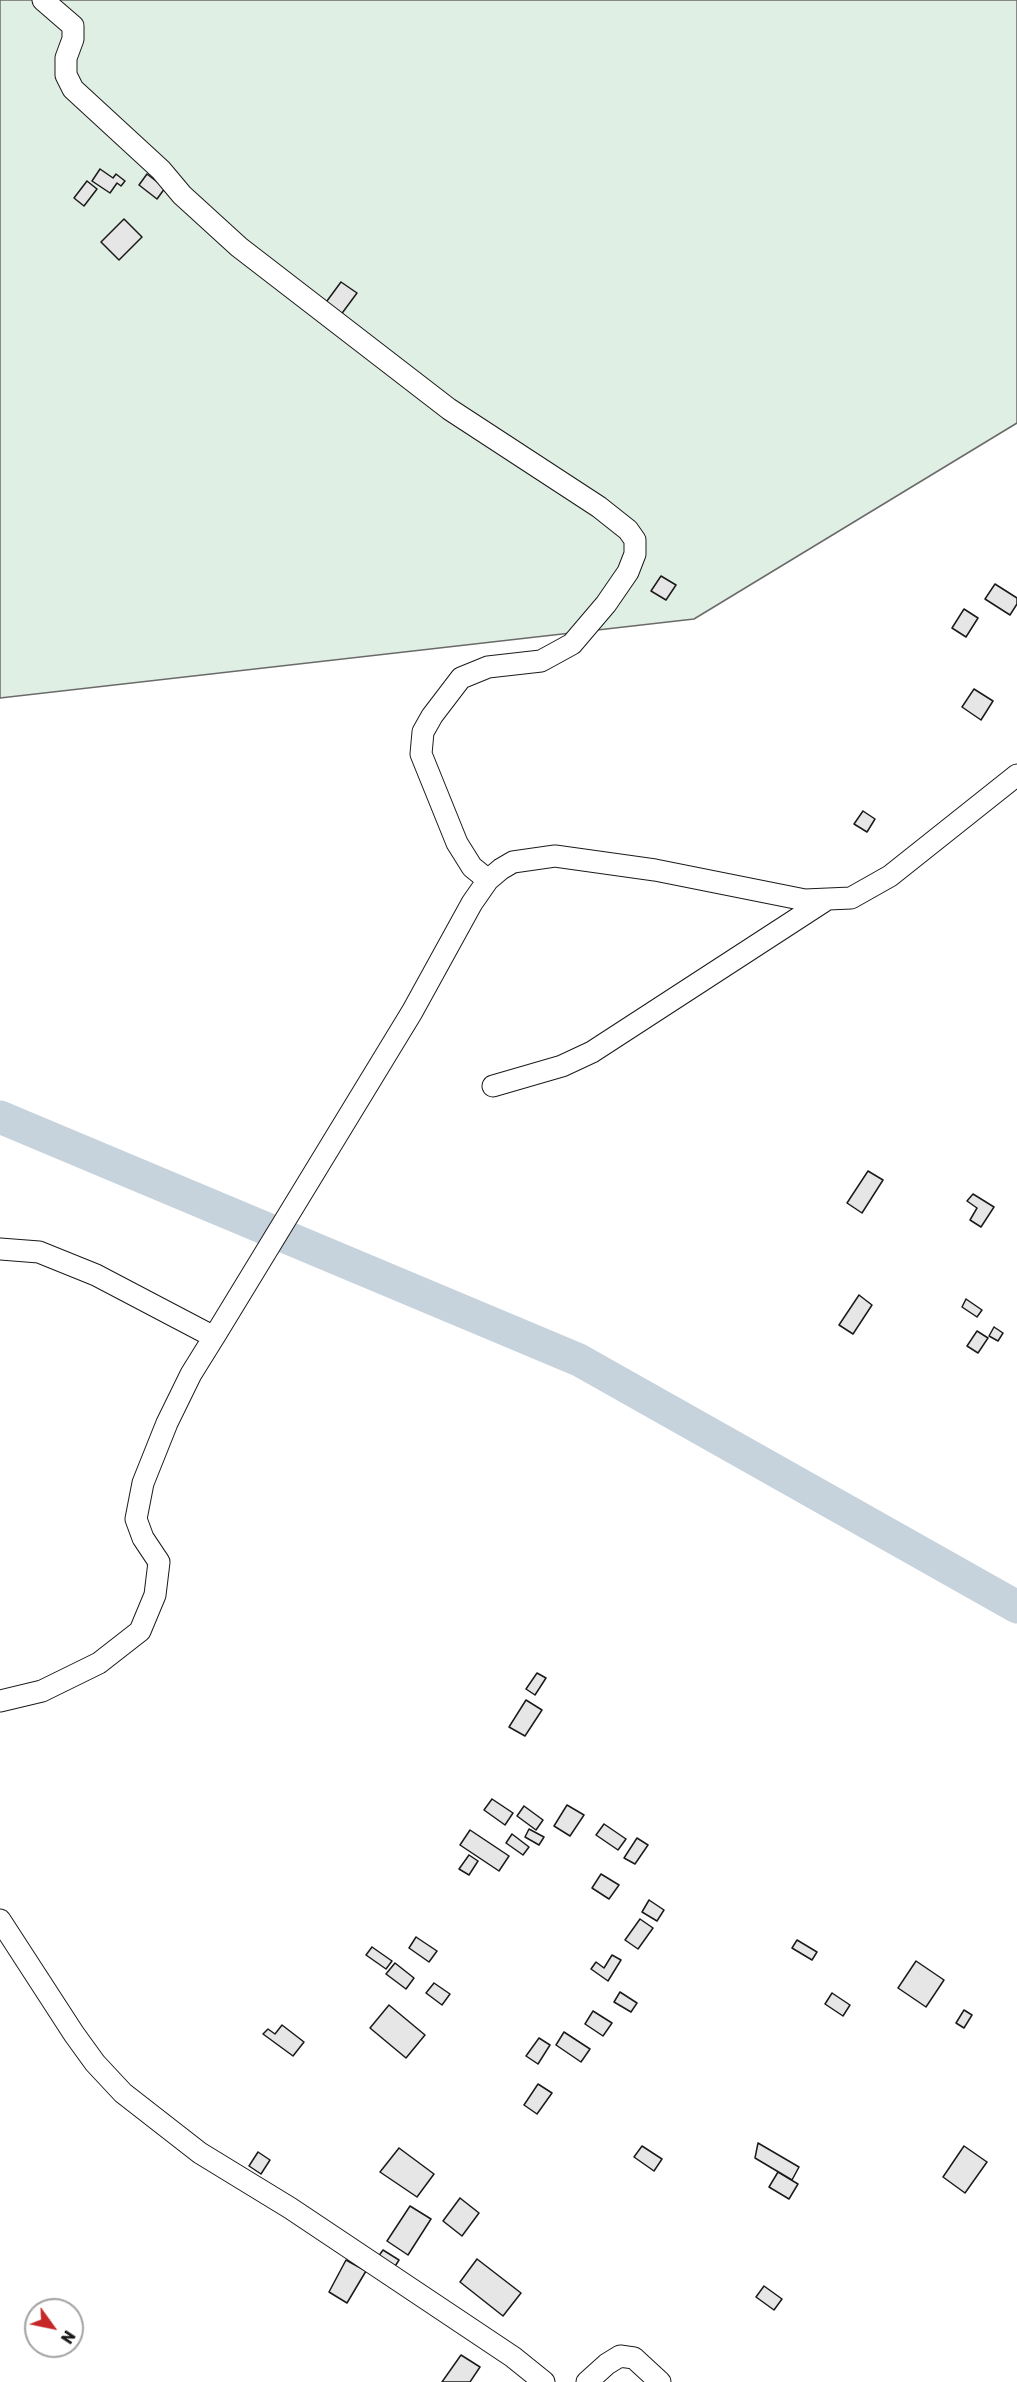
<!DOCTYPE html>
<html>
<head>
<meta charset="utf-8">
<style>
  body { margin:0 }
  #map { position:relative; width:1017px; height:2382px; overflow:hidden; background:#fff; font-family:Rubik,sans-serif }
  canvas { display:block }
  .north { position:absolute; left:24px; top:2298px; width:60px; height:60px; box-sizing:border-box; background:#fff; border:2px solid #a3a3a3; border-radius:50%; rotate:123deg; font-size:16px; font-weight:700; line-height:24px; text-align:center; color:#1a1a1a }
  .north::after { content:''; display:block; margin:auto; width:21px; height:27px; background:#c62828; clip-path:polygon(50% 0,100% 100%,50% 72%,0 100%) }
</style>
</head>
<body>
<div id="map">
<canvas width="1017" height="2382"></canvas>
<div class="north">N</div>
</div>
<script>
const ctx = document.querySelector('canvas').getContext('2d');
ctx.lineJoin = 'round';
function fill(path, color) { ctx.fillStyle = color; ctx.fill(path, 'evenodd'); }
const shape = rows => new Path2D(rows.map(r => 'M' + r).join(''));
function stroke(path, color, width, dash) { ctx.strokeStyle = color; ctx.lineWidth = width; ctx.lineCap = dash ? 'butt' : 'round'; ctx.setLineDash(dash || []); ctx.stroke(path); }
const green = shape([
  [0,0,1017,0,1017,423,694,619,0,698,0,0]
]);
fill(green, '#e0efe3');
stroke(green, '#6a6a6a', 1.5);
stroke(shape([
  [0,1117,579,1360,1017,1607]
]), '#c6d2dc', 33);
const building = shape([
  [100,169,113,178,116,174,125,181,121,186,117,183,110,193,92,181,100,169],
  [147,174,165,188,157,199,139,185,147,174],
  [87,181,97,189,84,206,74,198,87,181],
  [124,219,142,237,119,260,101,242,124,219],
  [341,282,357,293,340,316,324,305,341,282],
  [661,576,676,585,666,600,651,591,661,576],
  [995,584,1017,598,1017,604,1010,615,985,599,995,584],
  [964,609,978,618,966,637,952,628,964,609],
  [974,689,993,701,981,720,962,707,974,689],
  [863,811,875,819,867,832,854,824,863,811],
  [868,1171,883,1180,862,1213,847,1203,868,1171],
  [973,1194,994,1207,981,1227,970,1220,977,1208,967,1201,973,1194],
  [859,1295,872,1305,853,1334,839,1325,859,1295],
  [966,1299,982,1310,977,1317,962,1307,966,1299],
  [994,1327,1003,1333,998,1341,989,1336,994,1327],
  [977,1331,988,1338,978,1353,967,1346,977,1331],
  [537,1673,546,1678,535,1695,526,1689,537,1673],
  [526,1700,542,1710,525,1736,509,1727,526,1700],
  [492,1799,513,1813,505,1825,484,1810,492,1799],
  [567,1805,584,1815,570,1836,554,1826,567,1805],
  [524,1806,543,1820,536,1830,517,1816,524,1806],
  [604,1824,626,1839,618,1850,596,1835,604,1824],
  [529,1829,544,1837,539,1845,525,1837,529,1829],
  [470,1830,509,1856,499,1871,460,1845,470,1830],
  [512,1834,529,1847,523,1855,506,1843,512,1834],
  [637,1838,648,1845,635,1864,624,1858,637,1838],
  [469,1855,478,1861,469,1875,459,1869,469,1855],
  [601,1874,619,1885,609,1899,592,1888,601,1874],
  [649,1900,664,1910,657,1921,642,1912,649,1900],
  [640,1919,653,1928,638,1949,625,1940,640,1919],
  [416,1937,437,1951,429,1962,409,1948,416,1937],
  [797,1940,817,1952,812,1960,792,1948,797,1940],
  [372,1947,392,1961,386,1969,366,1955,372,1947],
  [612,1955,621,1960,608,1981,591,1969,596,1962,604,1968,612,1955],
  [916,1961,944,1980,926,2007,898,1988,916,1961],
  [395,1963,414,1978,406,1989,386,1974,395,1963],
  [434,1983,450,1994,442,2005,426,1993,434,1983],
  [620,1992,637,2003,631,2012,614,2002,620,1992],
  [832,1993,850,2005,843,2016,825,2004,832,1993],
  [389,2005,425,2035,406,2058,370,2028,389,2005],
  [964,2010,972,2015,964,2028,956,2023,964,2010],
  [593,2011,612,2023,603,2036,585,2024,593,2011],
  [282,2025,304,2042,293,2056,263,2034,268,2029,275,2034,282,2025],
  [564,2032,590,2049,581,2062,556,2045,564,2032],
  [539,2038,550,2045,538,2064,526,2056,539,2038],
  [538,2084,552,2093,537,2114,524,2105,538,2084],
  [758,2143,799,2167,792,2180,755,2158,758,2143],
  [642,2146,662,2159,654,2171,634,2157,642,2146],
  [964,2146,987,2162,965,2193,943,2177,964,2146],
  [399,2148,434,2174,417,2197,380,2172,399,2148],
  [258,2152,270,2160,261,2174,249,2166,258,2152],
  [778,2172,798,2184,789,2199,769,2187,778,2172],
  [460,2198,479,2213,462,2236,443,2221,460,2198],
  [410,2206,431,2219,408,2255,387,2241,410,2206],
  [383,2250,399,2260,394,2268,378,2257,383,2250],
  [477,2259,521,2293,503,2316,460,2282,477,2259],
  [346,2260,366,2271,347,2303,329,2292,346,2260],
  [764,2286,782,2299,774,2310,756,2297,764,2286],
  [461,2355,480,2367,470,2382,442,2382,461,2355]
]);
fill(building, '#e6e6e6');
stroke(building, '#1a1a1a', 1.5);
const minor = shape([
  [43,0,73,26,73,39,66,58,66,75,73,89,161,170,182,195,239,247,449,409,599,507,628,530,635,540,635,554,628,572,606,604,572,644,541,661,488,667,461,678,432,716,423,732,421,754,457,843,472,867,488,880],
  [493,1086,562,1066,592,1052,826,900],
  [0,1249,39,1252,96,1275,214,1337,412,1012,472,903,488,880,501,869,513,862,555,856,655,870,805,900,851,898,890,876,1017,775],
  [0,1701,42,1691,99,1663,140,1631,155,1595,159,1562,143,1538,136,1519,143,1483,167,1423,191,1374,214,1337],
  [0,1920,74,2034,95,2063,123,2093,200,2153,290,2208,513,2357,544,2382],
  [587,2382,607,2364,620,2356,634,2358,660,2382]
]);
stroke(minor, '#1a1a1a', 23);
stroke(minor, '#fff', 21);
</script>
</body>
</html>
